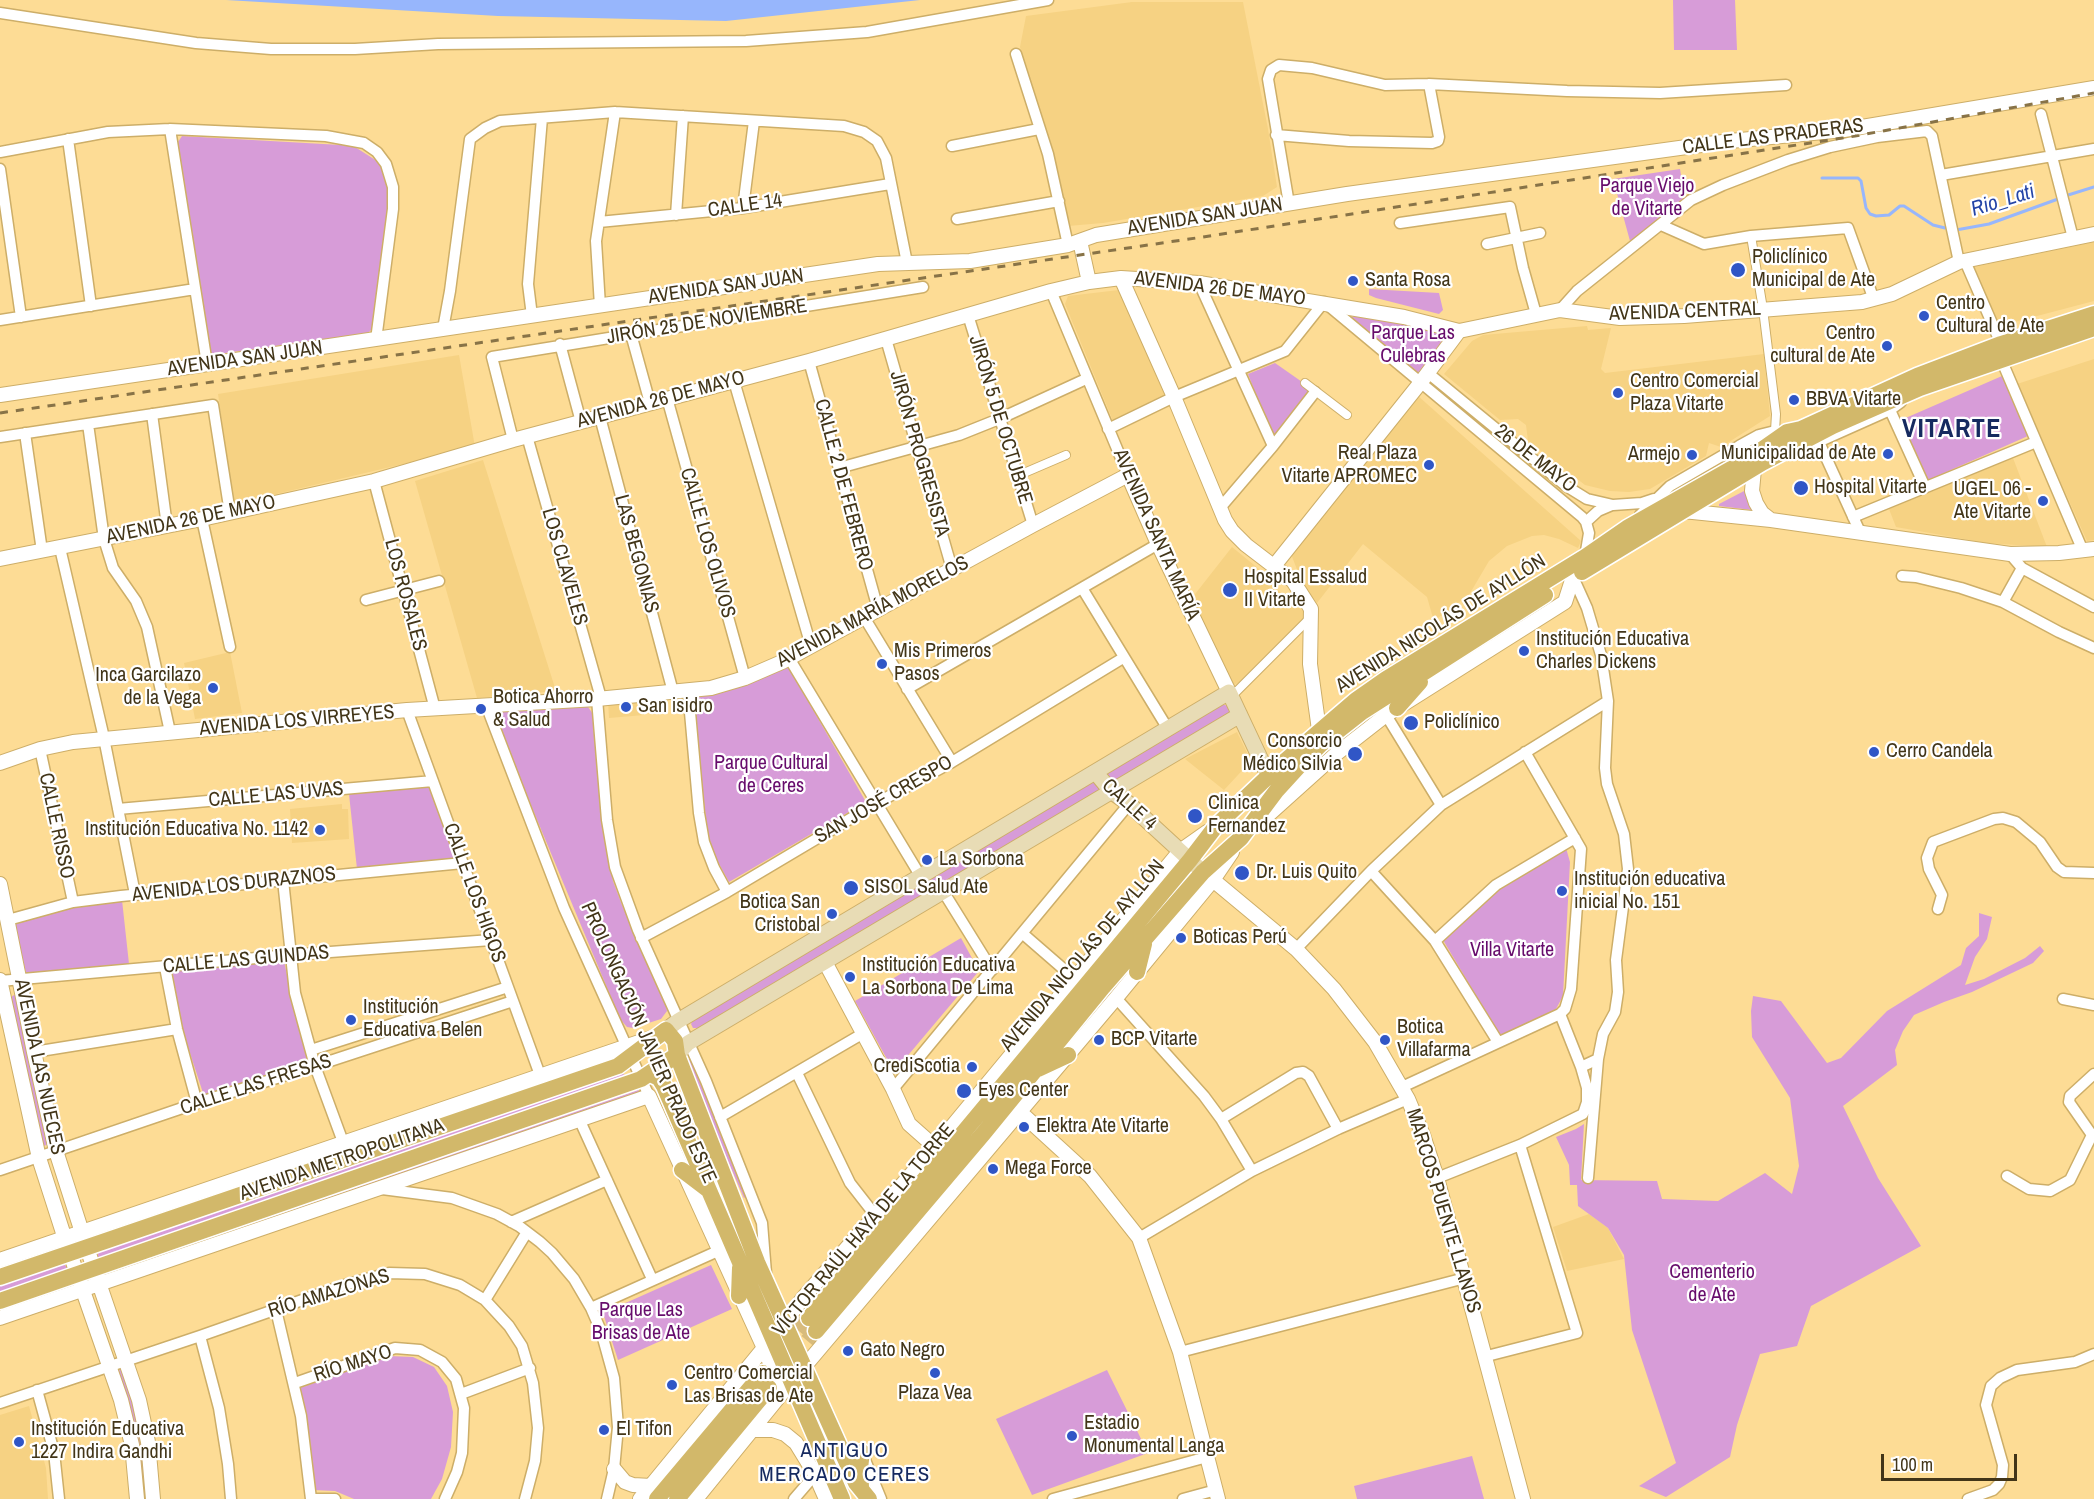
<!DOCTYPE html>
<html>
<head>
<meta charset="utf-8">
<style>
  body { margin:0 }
  #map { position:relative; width:2094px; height:1499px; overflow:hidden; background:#fddc95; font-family:"Archivo Narrow",sans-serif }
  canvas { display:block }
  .scale { position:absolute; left:1881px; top:1454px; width:136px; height:27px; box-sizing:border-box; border:3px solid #423518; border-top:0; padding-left:8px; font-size:18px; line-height:21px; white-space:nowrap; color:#423518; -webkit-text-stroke:4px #fff; paint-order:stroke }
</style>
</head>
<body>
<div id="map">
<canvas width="2094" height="1499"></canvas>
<div class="scale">100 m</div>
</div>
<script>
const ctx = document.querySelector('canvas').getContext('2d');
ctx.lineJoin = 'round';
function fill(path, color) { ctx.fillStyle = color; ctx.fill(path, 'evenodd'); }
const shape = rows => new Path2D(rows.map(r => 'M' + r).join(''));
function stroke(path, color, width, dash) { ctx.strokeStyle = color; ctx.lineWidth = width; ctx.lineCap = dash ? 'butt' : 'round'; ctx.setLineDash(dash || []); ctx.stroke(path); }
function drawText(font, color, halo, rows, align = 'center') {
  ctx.font = font + ' "Archivo Narrow",sans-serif'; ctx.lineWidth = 4.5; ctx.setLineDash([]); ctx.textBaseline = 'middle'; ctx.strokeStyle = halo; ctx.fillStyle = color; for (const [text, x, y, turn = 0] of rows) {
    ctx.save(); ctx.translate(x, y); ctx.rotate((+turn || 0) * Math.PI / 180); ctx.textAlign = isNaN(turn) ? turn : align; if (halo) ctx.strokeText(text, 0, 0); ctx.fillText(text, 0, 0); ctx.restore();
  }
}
fill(shape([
  [1132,2,1243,2,1268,129,1277,187,1263,196,1103,223,1068,226,1048,141,1020,47,1026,16],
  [2094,242,2094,301,1999,326,1974,267],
  [1119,290,1164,394,1162,399,1113,421,1065,304,1068,296],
  [1587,326,1588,330,1611,328,1601,369,1605,373,1764,354,1770,416,1721,447,1709,443,1706,456,1650,489,1629,492,1610,491,1585,485,1528,441,1526,425,1518,419,1500,420,1444,374,1472,341,1483,335],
  [459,355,475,447,234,504,218,394],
  [2094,359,2094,540,2087,541,2017,384],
  [1417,395,1581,541,1578,548,1559,539,1544,535,1532,536,1507,546,1489,561,1469,595,1438,618,1433,618,1427,597,1363,544,1317,603,1303,585,1291,554],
  [2013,458,2047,547,1986,543,1896,527,1889,509],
  [483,460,556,691,477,698,415,481],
  [1232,547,1270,578,1268,582,1303,611,1304,618,1243,680,1234,685,1192,598],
  [230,652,242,713,195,719,184,663],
  [643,698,644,715,609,718,608,700],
  [1237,732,1251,761,1224,790,1185,759],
  [342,804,342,809,348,809,349,839,292,843,290,809],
  [1589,1214,1608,1228,1624,1259,1567,1271,1553,1227],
  [29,1406,46,1468,48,1499,0,1499,0,1415]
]), '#f6d283');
fill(shape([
  [1673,0,1735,0,1737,50,1674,50],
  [182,136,341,145,355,147,377,161,384,170,388,183,389,194,375,325,372,329,368,333,211,355,178,142],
  [1680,169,1685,200,1630,241,1613,179],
  [1369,289,1439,293,1443,310,1439,314,1376,298,1369,295],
  [1360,311,1441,333,1442,342,1420,372,1414,373,1351,321,1352,317],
  [1275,363,1305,384,1309,392,1273,439,1248,374],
  [2002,376,2028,436,1926,481,1901,420],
  [1746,490,1753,508,1752,510,1719,506,1719,504],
  [788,666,866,802,729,882,715,857,708,837,692,695],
  [581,704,588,707,593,714,609,856,613,881,622,905,666,1005,667,1011,661,1019,633,1028,627,1027,620,1019,498,726,498,718,502,710],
  [1223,704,1227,706,1230,714,1114,782,1107,774,1107,772],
  [1094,780,1100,788,1099,790,698,1028,693,1028,691,1024,693,1020],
  [431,786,458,858,456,861,357,869,349,794],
  [1566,848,1570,862,1563,996,1556,1009,1500,1036,1443,940,1497,891],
  [122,900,129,964,26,973,14,922,73,905],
  [1979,913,1992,917,1987,939,1975,957,1965,985,1984,979,2025,958,2040,946,2044,951,2033,963,1972,992,1944,1002,1914,1015,1903,1031,1895,1050,1897,1065,1843,1106,1878,1178,1921,1246,1811,1306,1797,1346,1760,1354,1737,1425,1730,1457,1666,1497,1639,1486,1676,1463,1632,1330,1624,1255,1608,1228,1578,1206,1577,1185,1570,1185,1569,1165,1556,1137,1576,1129,1584,1124,1581,1180,1657,1181,1662,1199,1718,1201,1765,1173,1792,1194,1799,1166,1790,1098,1752,1037,1751,1011,1753,996,1781,1001,1827,1063,1841,1058,1887,1011,1961,965,1966,948,1979,936],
  [961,938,979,971,894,1072,855,1001],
  [284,961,295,1012,311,1062,204,1096,184,1035,172,971],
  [14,995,16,995,48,1144,42,1147,10,998],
  [617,1056,616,1058,90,1240,90,1235],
  [688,1059,692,1060,751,1194,744,1198,686,1065],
  [621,1073,625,1075,626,1078,98,1258,97,1256,99,1252],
  [638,1090,642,1093,118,1271,119,1268],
  [64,1264,68,1269,0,1295,0,1285],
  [711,1265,732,1309,618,1360,603,1313],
  [389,1356,413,1357,434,1367,447,1386,453,1412,451,1447,442,1479,431,1499,354,1499,335,1491,313,1490,300,1388],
  [120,1369,123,1369,139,1419,149,1499,140,1499,118,1373],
  [1107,1370,1148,1453,1032,1495,996,1419],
  [1472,1456,1484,1499,1357,1499,1354,1486]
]), '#d79cd8');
fill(shape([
  [226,0,920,0,726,21,498,16]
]), '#97b6fc');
stroke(shape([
  [1822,178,1858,178,1861,181,1866,208,1870,214,1876,216,1889,215,1900,206,1904,206,1933,225,1945,228],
  [2065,196,2094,187],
  [1956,230,1989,224,2058,199]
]), '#97b6fc', 3);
stroke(shape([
  [783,1349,809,1318],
  [777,1378,816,1331]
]), '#d8bb7c', 16, [16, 8]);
const pedestrian = shape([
  [1751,236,1763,309,1776,414,1775,431],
  [1305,383,1347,415],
  [1017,476,1066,455],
  [1231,697,1311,617]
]);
const minor = shape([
  [0,13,196,43,271,49,355,49,438,44,746,41,867,32,1048,0],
  [1016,54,1048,154,1068,245],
  [2041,114,2073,238],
  [170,129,207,364],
  [1276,135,1349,141,1432,143,1438,141,1439,137,1429,84],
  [68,139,91,306],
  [952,146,1039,129],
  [0,152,108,132,170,129,326,136,364,143,377,152,386,164,393,187,393,209,376,340],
  [0,169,21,317],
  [1941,175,2094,149],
  [1289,204,1268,79,1271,70,1279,65,1312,68,1385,85,1429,84,1567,91,1660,93,1786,85],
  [743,208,754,121],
  [676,215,683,116],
  [957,219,1059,201],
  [599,222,743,208,890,184],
  [1400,223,1510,207,1523,268,1536,314],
  [1661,225,1704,244,1751,236,1848,228,1874,300],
  [1487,244,1540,233],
  [1965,261,2001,344],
  [1199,283,1273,446],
  [1051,291,1128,475],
  [600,306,596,241,615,112],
  [1560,310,1577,291,1691,200,1723,185,1788,160,1830,147,1877,137,1927,131,1932,136,1959,262],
  [968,315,1033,525],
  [532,316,528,284,542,118],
  [0,320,195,289],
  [443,329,450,291,470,139,485,128,500,121,615,112,844,126,864,132,877,141,886,158,907,263],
  [631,334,650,403],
  [886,339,952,569],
  [560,344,581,422],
  [2001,359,2083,551],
  [809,361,878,609],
  [1428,373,1566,486,1587,499,1613,505,1642,503,1654,499],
  [734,381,811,646],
  [667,398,745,678],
  [1890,410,1925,487],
  [152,414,167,526],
  [600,417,673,692],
  [88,424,104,539,113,568,136,601,147,627,170,732],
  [1108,429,1174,397,1285,351,1324,302,1582,517,1586,522,1589,533,1585,557],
  [25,433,42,551],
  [527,436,601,698],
  [0,437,213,405,230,513],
  [513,440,492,357,923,287],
  [1819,442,1860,532],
  [1816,443,1890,410,1901,402],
  [839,468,959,435,999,419,1086,379],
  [374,481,435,709],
  [1220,508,1273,446,1315,392],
  [1640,515,1670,486,1739,446,1759,435,1775,431,1787,432],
  [1853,517,2036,442],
  [202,519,230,647],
  [1586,522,1598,511,1612,505],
  [60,548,104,738,135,894],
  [2010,554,2022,568,2094,607],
  [1902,576,1916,577,1961,588,2003,602,2059,632,2094,648],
  [1573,577,1587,608,1601,655,1608,701,1605,768,1607,784,1624,834,1628,869,1616,960,1618,992,1615,1012,1603,1034,1598,1059,1581,1067],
  [1082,588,1168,729],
  [366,600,439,581],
  [2003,602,2022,568],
  [864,617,952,762],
  [789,658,921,877],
  [907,689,1158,544],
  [688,690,699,813,704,842,714,868,727,892],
  [597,699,607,820,615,867,638,930,706,1081,762,1223,766,1273],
  [486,705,564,908,649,1096],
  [407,710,540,1075],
  [1386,715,1441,805],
  [40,749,73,902],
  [118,809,433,781],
  [1371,871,1435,941,1498,1042],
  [283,880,295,993,315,1066,343,1142],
  [943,891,992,970],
  [1938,909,1942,895,1929,869,1927,858,1933,842,1994,819,2003,818,2016,822,2040,842,2057,867,2064,872,2094,873],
  [8,920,73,902,121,896,463,863],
  [1022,933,1075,979],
  [641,938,727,892,875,804,952,762,1123,658],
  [1435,941,1496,885,1575,838],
  [1296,949,1371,871,1441,805,1608,701],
  [165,967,177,1029,197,1103],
  [0,981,290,955,491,940],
  [1116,998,1204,1096,1221,1119,1252,1171],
  [2063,999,2094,1005],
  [311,1050,508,987],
  [34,1052,177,1029],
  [797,1073,850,1183,875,1215],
  [1402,1087,1560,1014,1565,1009,1571,989,1581,849,1525,752],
  [893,1089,1129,804],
  [720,1117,862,1034],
  [1221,1119,1296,1073,1303,1072,1309,1076,1338,1129],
  [580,1121,652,1279],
  [0,1170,197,1103,315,1066,513,1001],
  [2007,1176,2029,1189,2050,1191,2070,1180,2092,1135,2069,1102,2070,1096,2094,1074],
  [1437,1178,1520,1145,1583,1114,1587,1102,1587,1088,1581,1067,1560,1014],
  [1588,1178,1598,1059],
  [382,1189,452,1198,497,1214,519,1226,540,1242,552,1253,574,1279,591,1308,601,1331,614,1378,618,1427,614,1469,607,1499],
  [511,1222,607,1180],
  [1139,1238,1252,1171,1338,1129,1408,1099],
  [485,1300,527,1232],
  [591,1308,718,1251],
  [276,1310,301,1416,311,1499],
  [200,1336,219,1408,228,1464,231,1499],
  [1180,1352,1465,1278],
  [1487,1356,1577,1333,1520,1145],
  [295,1383,395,1348,420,1350,442,1362,456,1379,464,1408,462,1453,457,1472,445,1499],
  [37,1390,54,1452,59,1499],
  [461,1394,530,1368],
  [0,1403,200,1336,348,1284,389,1273,425,1274,460,1285,485,1300,509,1326,522,1346,533,1383,538,1428,535,1461,525,1499],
  [863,1455,881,1499],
  [311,1499,335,1499],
  [794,1499,819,1470],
  [1053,1499,1207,1457],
  [1183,1499,1216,1490],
  [1968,1499,1993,1490,1999,1484,2002,1477,2003,1465,1986,1405,1991,1386,2000,1378,2017,1370,2075,1362,2094,1354]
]);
const tertiary = shape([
  [1080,241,1089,282],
  [1121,278,1174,397,1225,520,1232,531,1246,545,1293,581,1311,609,1310,664,1319,730],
  [0,395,878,264,970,261,1068,245,1096,235,1347,194,1730,141,1844,130,2094,88],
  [1754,469,1752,491,1756,503,1762,513,1771,520],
  [1683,511,1771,520,2010,554,2059,553,2094,549],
  [0,559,202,519,374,481,513,440,809,361,1051,291,1089,282,1121,278,1199,283,1404,317,1459,331],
  [1274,566,1421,382,1459,331,1560,310,1620,318,1684,316,1862,302,1892,294,1959,262,2094,234],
  [0,763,40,749,73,742,407,710,597,699,711,688,745,678,782,662,1033,525,1128,475,1158,544,1229,692],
  [1257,825,1336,754,1386,715,1565,602,1573,577],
  [1207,875,1296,949,1334,989,1375,1042,1408,1099,1423,1135,1437,1178,1523,1499],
  [0,884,34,1052,56,1151,87,1248,139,1400,148,1442,153,1499],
  [825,962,893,1089,909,1124,935,1147],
  [0,980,39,1158,65,1239,121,1400,132,1445,137,1499],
  [1020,1112,1090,1176,1139,1238,1180,1352,1218,1499],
  [0,1260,654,1037],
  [0,1318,649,1096,764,1348,782,1393],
  [780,1328,803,1298,935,1147,1180,851,1207,832],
  [752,1430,773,1430,785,1434,796,1443,815,1474,826,1499],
  [614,1469,625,1482,633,1485,651,1486],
  [640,1499,768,1343],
  [696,1499,782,1393,1116,998,1213,880,1232,852]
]);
const secondary = shape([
  [1096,773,1111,791,1129,804,1203,872],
  [666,1030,678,1021,1229,692,1268,775],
  [677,1055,688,1043,1240,715]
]);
const primary = shape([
  [1582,572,1762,463,1833,426,1920,388,2094,328],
  [1397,708,1420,682],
  [1137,972,1144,944],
  [1038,1069,1068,1055],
  [650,1074,659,1078,664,1086,842,1499],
  [682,1170,707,1189],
  [0,1277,618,1066,666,1030,675,1041,677,1055,757,1262,856,1483,869,1499],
  [739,1296,740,1268],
  [0,1301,641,1079,677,1055],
  [809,1318,1190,860,1216,826,1278,767,1356,700,1386,679,1585,557,1627,528,1747,460,1787,432,1801,429,1917,376,2001,344,2094,314],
  [816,1331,983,1134,1103,987,1203,872,1241,838,1277,790,1298,767,1320,745,1362,712,1545,595],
  [861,1487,860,1468,862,1452],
  [657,1499,763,1373],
  [677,1499,769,1388]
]);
stroke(pedestrian, '#cdae68', 10);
stroke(minor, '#cdae68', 13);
stroke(tertiary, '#cdae68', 16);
stroke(secondary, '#cdae68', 17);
stroke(primary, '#fff', 19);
stroke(pedestrian, '#fff', 8);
stroke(minor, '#fff', 10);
stroke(tertiary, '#fff', 14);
stroke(secondary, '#e8dcb5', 15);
stroke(primary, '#d2b86a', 16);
stroke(shape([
  [0,413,1203,237,1855,136,2094,93]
]), '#887347', 3, [8, 8]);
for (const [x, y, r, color] of [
  [1738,270,8,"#3056c6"],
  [1353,281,6,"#3056c6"],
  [1924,316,6,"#3056c6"],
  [1887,346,6,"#3056c6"],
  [1618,393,6,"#3056c6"],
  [1794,400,6,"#3056c6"],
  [1888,454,6,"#3056c6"],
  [1692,455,6,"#3056c6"],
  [1429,465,6,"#3056c6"],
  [1801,488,8,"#3056c6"],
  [2043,501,6,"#3056c6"],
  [1230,590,8,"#3056c6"],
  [1524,651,6,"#3056c6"],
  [882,664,6,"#3056c6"],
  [213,688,6,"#3056c6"],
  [626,707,6,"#3056c6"],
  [481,709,6,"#3056c6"],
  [1411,723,8,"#3056c6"],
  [1874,752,6,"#3056c6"],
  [1355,754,8,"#3056c6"],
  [1195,816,8,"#3056c6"],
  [320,830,6,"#3056c6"],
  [927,860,6,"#3056c6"],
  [1242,873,8,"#3056c6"],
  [851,888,8,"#3056c6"],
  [1562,891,6,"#3056c6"],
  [832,914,6,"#3056c6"],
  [1181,938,6,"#3056c6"],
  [850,977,6,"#3056c6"],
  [351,1020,6,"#3056c6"],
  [1099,1040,6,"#3056c6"],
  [1385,1040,6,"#3056c6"],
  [972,1067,6,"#3056c6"],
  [964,1091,8,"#3056c6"],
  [1024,1127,6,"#3056c6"],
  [993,1169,6,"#3056c6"],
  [848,1351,6,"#3056c6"],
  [935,1373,6,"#3056c6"],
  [672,1385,6,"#3056c6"],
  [604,1430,6,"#3056c6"],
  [1072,1436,6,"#3056c6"],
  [19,1442,6,"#3056c6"]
]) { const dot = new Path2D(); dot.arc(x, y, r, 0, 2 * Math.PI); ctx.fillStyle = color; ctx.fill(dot); stroke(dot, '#fff', 2); }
drawText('20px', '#423518', '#fff', [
  ["CALLE LAS PRADERAS",1773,137,-7],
  ["CALLE 14",745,206,-8],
  ["AVENIDA SAN JUAN",1205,217,-9],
  ["AVENIDA SAN JUAN",726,287,-8],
  ["AVENIDA 26 DE MAYO",1220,289,7],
  ["AVENIDA CENTRAL",1685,312,-2],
  ["JIRÓN 25 DE NOVIEMBRE",707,322,-9],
  ["AVENIDA SAN JUAN",245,359,-8],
  ["AVENIDA 26 DE MAYO",661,400,-15],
  ["JIRÓN 5 DE OCTUBRE",1000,420,73],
  ["JIRÓN PROGRESISTA",919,454,74],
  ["26 DE MAYO",1535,459,38],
  ["CALLE 2 DE FEBRERO",843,485,75],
  ["AVENIDA 26 DE MAYO",191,520,-12],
  ["AVENIDA SANTA MARÍA",1156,535,66],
  ["CALLE LOS OLIVOS",707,543,74],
  ["LAS BEGONIAS",636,554,75],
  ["LOS CLAVELES",564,567,74],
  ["LOS ROSALES",405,595,75],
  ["AVENIDA MARÍA MORELOS",873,612,-28],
  ["AVENIDA NICOLÁS DE AYLLÓN",1441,624,-32],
  ["AVENIDA LOS VIRREYES",297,721,-5],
  ["CALLE LAS UVAS",276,795,-5],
  ["SAN JOSÉ CRESPO",884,800,-30],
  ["CALLE 4",1129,805,42],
  ["CALLE RISSO",56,826,78],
  ["AVENIDA LOS DURAZNOS",234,885,-6],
  ["CALLE LOS HIGOS",474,893,70],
  ["AVENIDA NICOLÁS DE AYLLÓN",1083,956,-50],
  ["CALLE LAS GUINDAS",246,960,-5],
  ["PROLONGACIÓN JAVIER PRADO ESTE",648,1043,66],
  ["AVENIDA LAS NUECES",39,1067,78],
  ["CALLE LAS FRESAS",256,1085,-18],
  ["AVENIDA METROPOLITANA",342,1160,-19],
  ["MARCOS PUENTE LLANOS",1443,1211,73],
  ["VÍCTOR RAÚL HAYA DE LA TORRE",864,1230,-50],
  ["RÍO AMAZONAS",329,1294,-17],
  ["RÍO MAYO",353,1364,-18]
]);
drawText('20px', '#670c6c', '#fff', [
  ["Parque Viejo",1647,187],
  ["de Vitarte",1647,210],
  ["Parque Las",1413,334],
  ["Culebras",1413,357],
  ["Parque Cultural",771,764],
  ["de Ceres",771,787],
  ["Villa Vitarte",1512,951],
  ["Cementerio",1712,1273],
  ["de Ate",1712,1296],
  ["Parque Las",641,1311],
  ["Brisas de Ate",641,1334]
]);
drawText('20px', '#423518', '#fff', [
  ["Policlínico",1752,258],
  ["Municipal de Ate",1752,281],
  ["Santa Rosa",1365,281],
  ["Centro",1936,304],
  ["Cultural de Ate",1936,327],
  ["Centro",1875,334,"right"],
  ["cultural de Ate",1875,357,"right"],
  ["Centro Comercial",1630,382],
  ["Plaza Vitarte",1630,405],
  ["BBVA Vitarte",1806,400],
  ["Real Plaza",1417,454,"right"],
  ["Vitarte APROMEC",1417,477,"right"],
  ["Municipalidad de Ate",1876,454,"right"],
  ["Armejo",1680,455,"right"],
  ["Hospital Vitarte",1814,488],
  ["UGEL 06 -",2031,490,"right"],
  ["Ate Vitarte",2031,513,"right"],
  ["Hospital Essalud",1244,578],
  ["II Vitarte",1244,601],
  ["Institución Educativa",1536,640],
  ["Charles Dickens",1536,663],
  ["Mis Primeros",894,652],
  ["Pasos",894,675],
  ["Inca Garcilazo",201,676,"right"],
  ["de la Vega",201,699,"right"],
  ["Botica Ahorro",493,698],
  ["& Salud",493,721],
  ["San isidro",638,707],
  ["Policlínico",1424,723],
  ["Consorcio",1342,742,"right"],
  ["Médico Silvia",1342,765,"right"],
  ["Cerro Candela",1886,752],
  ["Clinica",1208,804],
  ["Fernandez",1208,827],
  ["Institución Educativa No. 1142",308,830,"right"],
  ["La Sorbona",939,860],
  ["Dr. Luis Quito",1256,873],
  ["Institución educativa",1574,880],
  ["inicial No. 151",1574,903],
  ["SISOL Salud Ate",864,888],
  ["Botica San",820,903,"right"],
  ["Cristobal",820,926,"right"],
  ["Boticas Perú",1193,938],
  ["Institución Educativa",862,966],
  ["La Sorbona De Lima",862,989],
  ["Institución",363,1008],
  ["Educativa Belen",363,1031],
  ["Botica",1397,1028],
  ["Villafarma",1397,1051],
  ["BCP Vitarte",1111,1040],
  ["CrediScotia",960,1067,"right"],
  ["Eyes Center",978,1091],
  ["Elektra Ate Vitarte",1036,1127],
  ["Mega Force",1005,1169],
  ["Gato Negro",860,1351],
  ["Centro Comercial",684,1374],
  ["Las Brisas de Ate",684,1397],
  ["Plaza Vea",935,1394,"center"],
  ["Estadio",1084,1424],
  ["Monumental Langa",1084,1447],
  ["Institución Educativa",31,1430],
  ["1227 Indira Gandhi",31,1453],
  ["El Tifon",616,1430]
], 'left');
drawText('italic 21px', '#2545a7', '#fff', [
  ["Rio_Lati",2003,201,-17]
]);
ctx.letterSpacing = '1.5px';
drawText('21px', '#162a60', '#fff', [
  ["ANTIGUO",845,1451],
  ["MERCADO CERES",845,1475]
]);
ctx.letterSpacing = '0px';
ctx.letterSpacing = '1.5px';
drawText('bold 26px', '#162a60', '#fff', [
  ["VITARTE",1952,430]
]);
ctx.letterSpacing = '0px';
</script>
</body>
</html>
